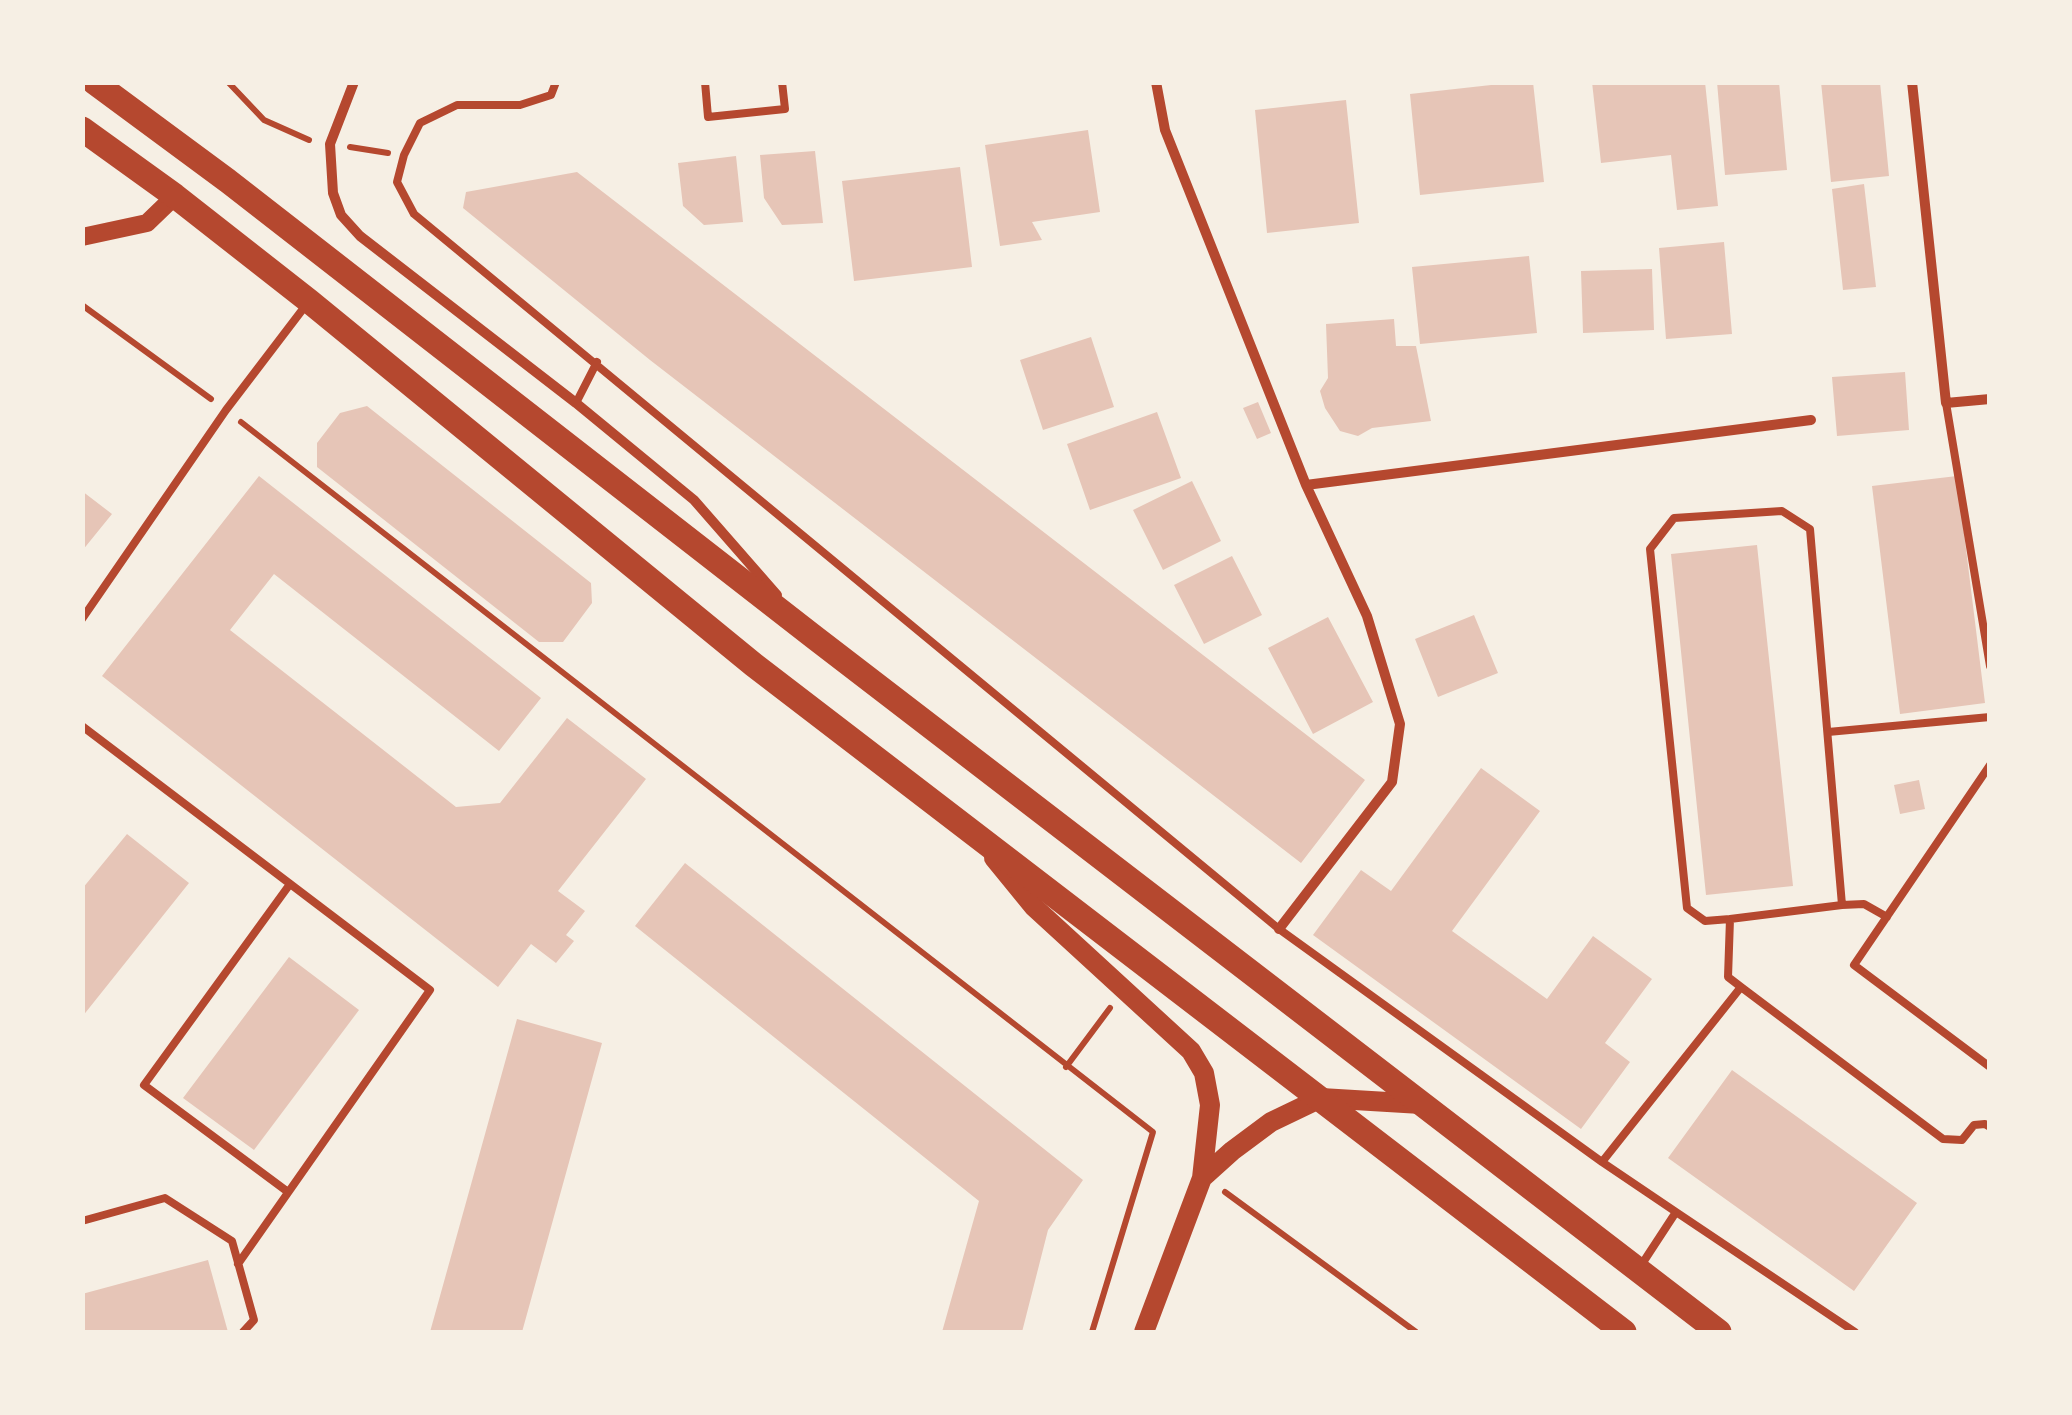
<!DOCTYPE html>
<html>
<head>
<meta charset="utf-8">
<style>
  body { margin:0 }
  #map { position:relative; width:2072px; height:1415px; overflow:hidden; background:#f6efe4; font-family:Lora,serif }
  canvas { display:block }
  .frame { position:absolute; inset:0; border:85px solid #f6efe4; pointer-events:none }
</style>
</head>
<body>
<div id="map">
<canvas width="2072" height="1415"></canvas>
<div class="frame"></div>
</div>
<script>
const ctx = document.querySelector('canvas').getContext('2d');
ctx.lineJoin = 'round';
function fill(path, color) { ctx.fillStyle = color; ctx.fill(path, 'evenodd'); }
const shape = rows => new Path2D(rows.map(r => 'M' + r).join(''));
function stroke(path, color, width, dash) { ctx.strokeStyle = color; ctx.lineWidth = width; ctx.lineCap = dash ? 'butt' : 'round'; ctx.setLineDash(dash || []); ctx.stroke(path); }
fill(shape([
  [1518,82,1533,82,1544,182,1420,195,1410,94],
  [1592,82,1705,82,1718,206,1677,210,1671,155,1601,163],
  [1717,82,1779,82,1787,170,1725,175],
  [1821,82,1880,82,1889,176,1831,182],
  [1346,100,1359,223,1267,233,1255,110],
  [1088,130,1100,212,1032,222,1042,240,1000,246,985,145],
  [815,151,823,223,782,225,764,198,760,155],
  [736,156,743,222,704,225,683,206,678,163],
  [960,167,972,267,854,281,842,181],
  [577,172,1365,780,1301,863,650,360,463,208,466,192],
  [1864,184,1876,287,1843,290,1832,189],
  [1724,242,1732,334,1666,339,1659,248],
  [1529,256,1537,333,1420,344,1412,267],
  [1652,269,1654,330,1583,333,1581,271],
  [1394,319,1396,346,1416,346,1431,421,1372,428,1358,436,1340,431,1325,408,1320,391,1328,378,1326,324],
  [1091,337,1114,407,1043,430,1020,360],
  [1905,372,1909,430,1837,436,1832,377],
  [1258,402,1271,433,1257,439,1243,408],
  [367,406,591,583,592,603,563,642,539,642,317,467,317,443,340,413],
  [1157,412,1181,478,1090,510,1067,444],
  [259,476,541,698,499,751,274,574,230,630,377,745,456,807,500,803,567,718,646,779,558,891,585,911,566,935,574,941,556,963,531,944,498,987,102,676],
  [1957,476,1985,703,1900,714,1872,486],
  [1192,481,1221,541,1163,570,1133,510],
  [82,491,112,514,82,551],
  [1757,545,1793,886,1706,895,1671,554],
  [1232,556,1262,615,1204,644,1174,585],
  [1474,615,1498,673,1438,697,1415,639],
  [1328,617,1373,702,1313,734,1268,648],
  [1481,768,1540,811,1452,931,1547,999,1593,936,1652,979,1605,1043,1630,1062,1581,1129,1313,935,1361,870,1391,891],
  [1919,780,1925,809,1900,814,1894,785],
  [127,834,189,883,82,1017,82,889],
  [685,863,1083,1180,1048,1230,1022,1332,942,1332,979,1201,635,926],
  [289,957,359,1010,254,1150,183,1098],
  [517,1019,602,1043,522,1332,430,1332],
  [1732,1070,1917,1203,1854,1291,1668,1158],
  [208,1260,228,1332,82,1332,82,1294]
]), '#e6c5b7');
stroke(shape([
  [228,82,264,120,309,140],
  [350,147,388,153],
  [82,305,211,399],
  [241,422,1153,1132,1092,1332],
  [1066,1067,1110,1008],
  [1225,1192,1416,1332]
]), '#b5482f', 6);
stroke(shape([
  [556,82,551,95,520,105,457,105,420,123,404,155,397,182,414,214,1279,929,1602,1162],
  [705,82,708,117,785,109,782,82],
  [576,403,597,362],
  [1946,403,1990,666],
  [82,619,226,410,306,305],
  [82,726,430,990,238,1264],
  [1828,732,1990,717],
  [1990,765,1854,965,1990,1067],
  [1842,905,1864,904,1887,917],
  [1730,919,1842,905,1810,529,1782,511,1674,518,1650,549,1687,908,1705,921,1730,919,1728,977,1741,987],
  [288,1192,144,1085,290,884],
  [1676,1212,1855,1332],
  [82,1221,165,1198,232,1241,254,1320,243,1332],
  [1640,1267,1676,1212,1602,1162,1741,987,1943,1139,1962,1140,1974,1125,1985,1124,1990,1127]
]), '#b5482f', 8);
stroke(shape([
  [354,82,330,144,333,193,341,215,360,236,576,403,694,500,777,595],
  [1156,82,1165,130,1306,485,1367,616,1400,724,1392,782,1279,929],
  [1912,82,1946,403,1990,399],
  [1306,485,1811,420]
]), '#b5482f', 10);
stroke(shape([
  [82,237,147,223,175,196]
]), '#b5482f', 18);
stroke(shape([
  [994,858,1034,907,1191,1051,1204,1073,1210,1105,1202,1178,1144,1332],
  [1202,1178,1232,1151,1271,1122,1321,1098,1421,1104]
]), '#b5482f', 20);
stroke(shape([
  [94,82,228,181,814,637,1719,1332],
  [82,129,175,196,309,301,754,665,1624,1332]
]), '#b5482f', 25);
</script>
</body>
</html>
